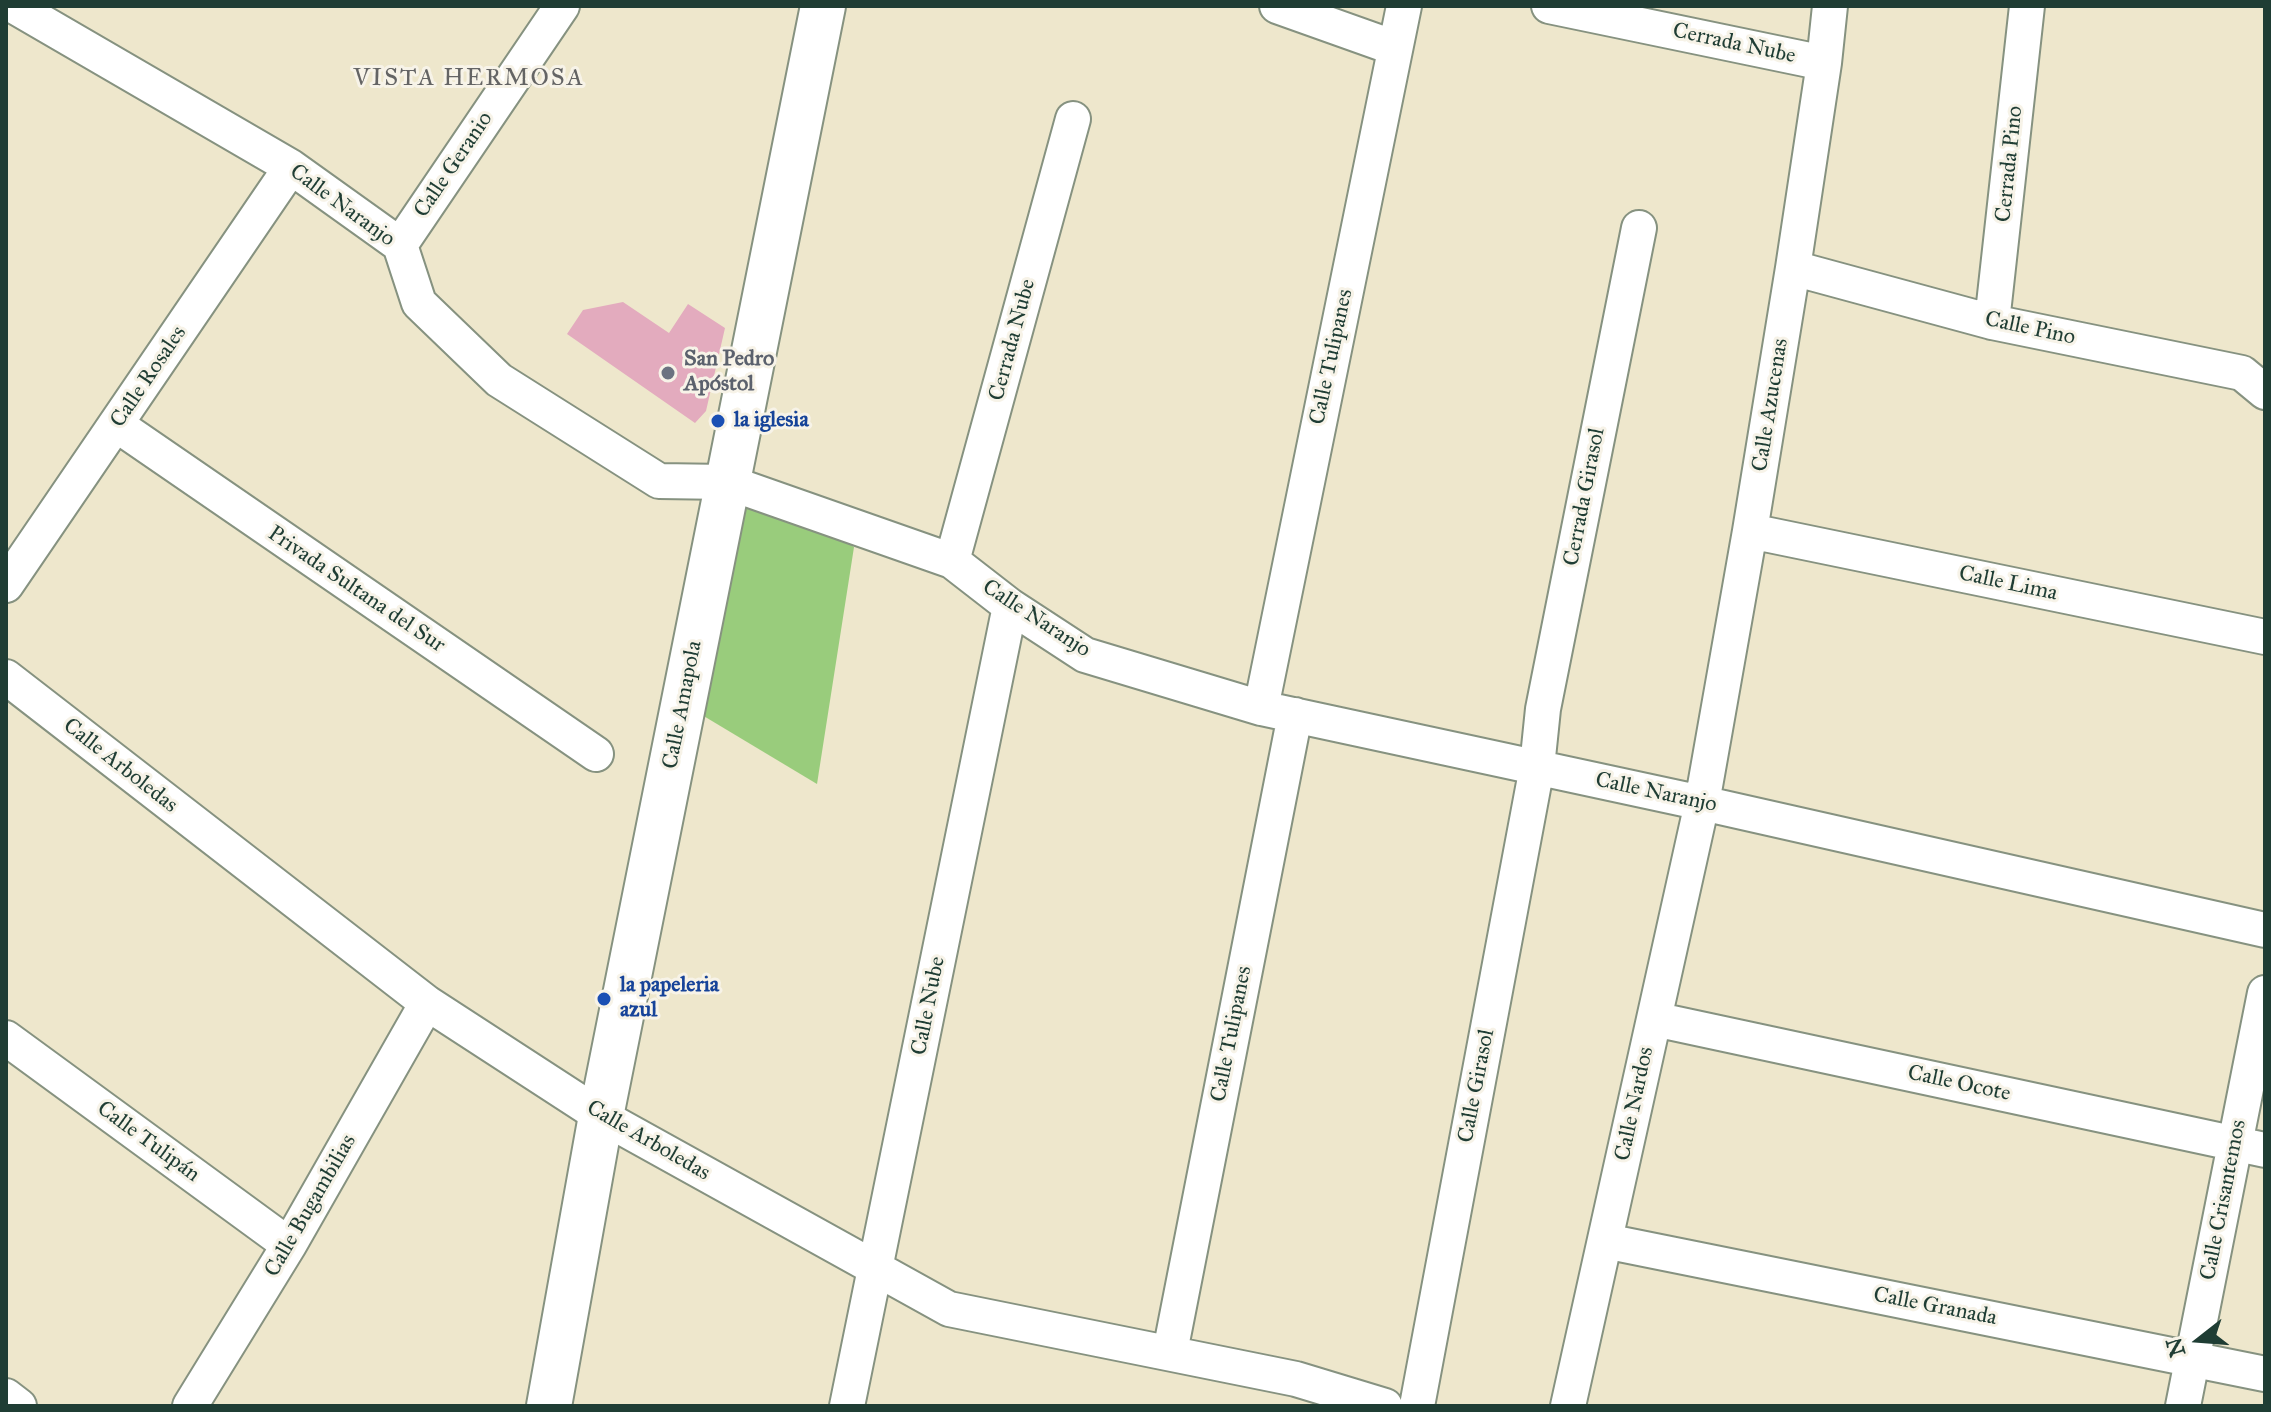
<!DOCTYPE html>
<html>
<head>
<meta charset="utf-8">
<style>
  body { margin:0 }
  #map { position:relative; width:2271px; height:1412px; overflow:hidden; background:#eee7cc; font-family:"IM FELL Great Primer",serif }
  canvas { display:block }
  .frame { position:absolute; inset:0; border:8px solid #1f3d34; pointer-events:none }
  .north { position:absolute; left:2159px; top:1300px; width:80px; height:80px; -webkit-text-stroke:6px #f7f3e8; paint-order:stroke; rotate:253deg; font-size:22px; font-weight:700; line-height:32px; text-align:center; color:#1f3d34 }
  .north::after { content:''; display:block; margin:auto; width:28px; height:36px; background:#1f3d34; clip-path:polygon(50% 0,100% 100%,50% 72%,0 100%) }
</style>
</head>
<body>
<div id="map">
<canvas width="2271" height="1412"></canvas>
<div class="frame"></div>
<div class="north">N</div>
</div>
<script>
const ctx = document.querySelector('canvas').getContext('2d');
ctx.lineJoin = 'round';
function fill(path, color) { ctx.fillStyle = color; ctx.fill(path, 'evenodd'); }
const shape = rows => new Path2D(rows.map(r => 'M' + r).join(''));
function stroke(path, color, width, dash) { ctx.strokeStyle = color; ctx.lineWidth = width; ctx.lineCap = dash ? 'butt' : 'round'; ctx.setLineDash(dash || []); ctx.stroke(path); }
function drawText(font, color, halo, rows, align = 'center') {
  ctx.font = font + ' "IM FELL Great Primer",serif'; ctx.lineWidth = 6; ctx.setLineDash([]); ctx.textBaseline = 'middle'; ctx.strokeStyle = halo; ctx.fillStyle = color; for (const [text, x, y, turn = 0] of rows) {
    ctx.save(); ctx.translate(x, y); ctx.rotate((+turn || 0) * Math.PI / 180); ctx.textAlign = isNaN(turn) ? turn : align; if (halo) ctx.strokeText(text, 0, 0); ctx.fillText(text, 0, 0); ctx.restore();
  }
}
fill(shape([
  [735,470,854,547,817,784,687,706]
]), '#99cc7c');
fill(shape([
  [623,302,669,333,688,304,725,328,706,411,695,423,567,334,583,310]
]), '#e3abbe');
const street = shape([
  [14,6,291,167,400,245,419,303,499,380,659,481,727,482,952,561,1010,606,1085,655,1261,708,1702,803,2265,930],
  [1277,6,1395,48],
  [1549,6,1824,63],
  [400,245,562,6],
  [1793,268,1992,322,2242,373,2265,392],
  [1992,322,2027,6],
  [117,425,596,754],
  [1750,531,2265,637],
  [952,561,1073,119],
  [6,585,291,167],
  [6,677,427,1003,601,1116,949,1309,1296,1379,1385,1406],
  [1261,708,1404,6],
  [1654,1019,2265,1150],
  [6,1038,289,1245],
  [1605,1241,2265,1374],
  [1170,1352,1295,715],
  [6,1396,19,1406],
  [190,1406,289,1245,427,1003],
  [847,1406,1010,606],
  [1417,1406,1537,767,1543,709,1639,228],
  [1568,1406,1702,803,1750,531,1793,268,1824,63,1830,6],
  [2183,1406,2265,993]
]);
const secondary = shape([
  [549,1406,601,1116,823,6]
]);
stroke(street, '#869280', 38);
stroke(secondary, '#869280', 48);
stroke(street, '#fff', 34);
stroke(secondary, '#fff', 44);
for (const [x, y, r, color] of [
  [668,373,8,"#6b7280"],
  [718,421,8,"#1a4fb4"],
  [604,999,8,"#1a4fb4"]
]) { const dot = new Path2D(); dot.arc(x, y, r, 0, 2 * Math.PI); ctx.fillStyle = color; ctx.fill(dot); stroke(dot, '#f7f3e8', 3); }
drawText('22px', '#1f3d34', '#f7f3e8', [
  ["Cerrada Nube",1734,44,12],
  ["Cerrada Pino",2010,164,-84],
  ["Calle Geranio",454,165,-56],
  ["Calle Naranjo",342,206,36],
  ["Calle Pino",2030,329,12],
  ["Cerrada Nube",1013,340,-75],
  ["Calle Tulipanes",1332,357,-78],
  ["Calle Rosales",149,377,-56],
  ["Calle Azucenas",1771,405,-81],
  ["Cerrada Girasol",1585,497,-79],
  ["Calle Lima",2008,584,12],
  ["Privada Sultana del Sur",356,590,34],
  ["Calle Naranjo",1036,619,33],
  ["Calle Amapola",683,705,-79],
  ["Calle Arboledas",120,766,38],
  ["Calle Naranjo",1656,793,12],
  ["Calle Nube",929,1006,-79],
  ["Calle Tulipanes",1232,1034,-79],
  ["Calle Ocote",1959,1084,12],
  ["Calle Girasol",1477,1086,-79],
  ["Calle Nardos",1635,1104,-78],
  ["Calle Arboledas",648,1141,30],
  ["Calle Tulipán",148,1142,36],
  ["Calle Crisantemos",2224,1200,-79],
  ["Calle Bugambilias",311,1206,-60],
  ["Calle Granada",1935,1307,11]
]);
drawText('bold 22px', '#5b616d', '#f7f3e8', [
  ["San Pedro",684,360],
  ["Apóstol",684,385]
], 'left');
drawText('bold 22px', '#164399', '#f7f3e8', [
  ["la iglesia",734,421],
  ["la papeleria",620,986],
  ["azul",620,1011]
], 'left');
ctx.letterSpacing = '2px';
drawText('24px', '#646464', '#f7f3e8', [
  ["VISTA HERMOSA",469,79]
]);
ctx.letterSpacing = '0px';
</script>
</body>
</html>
